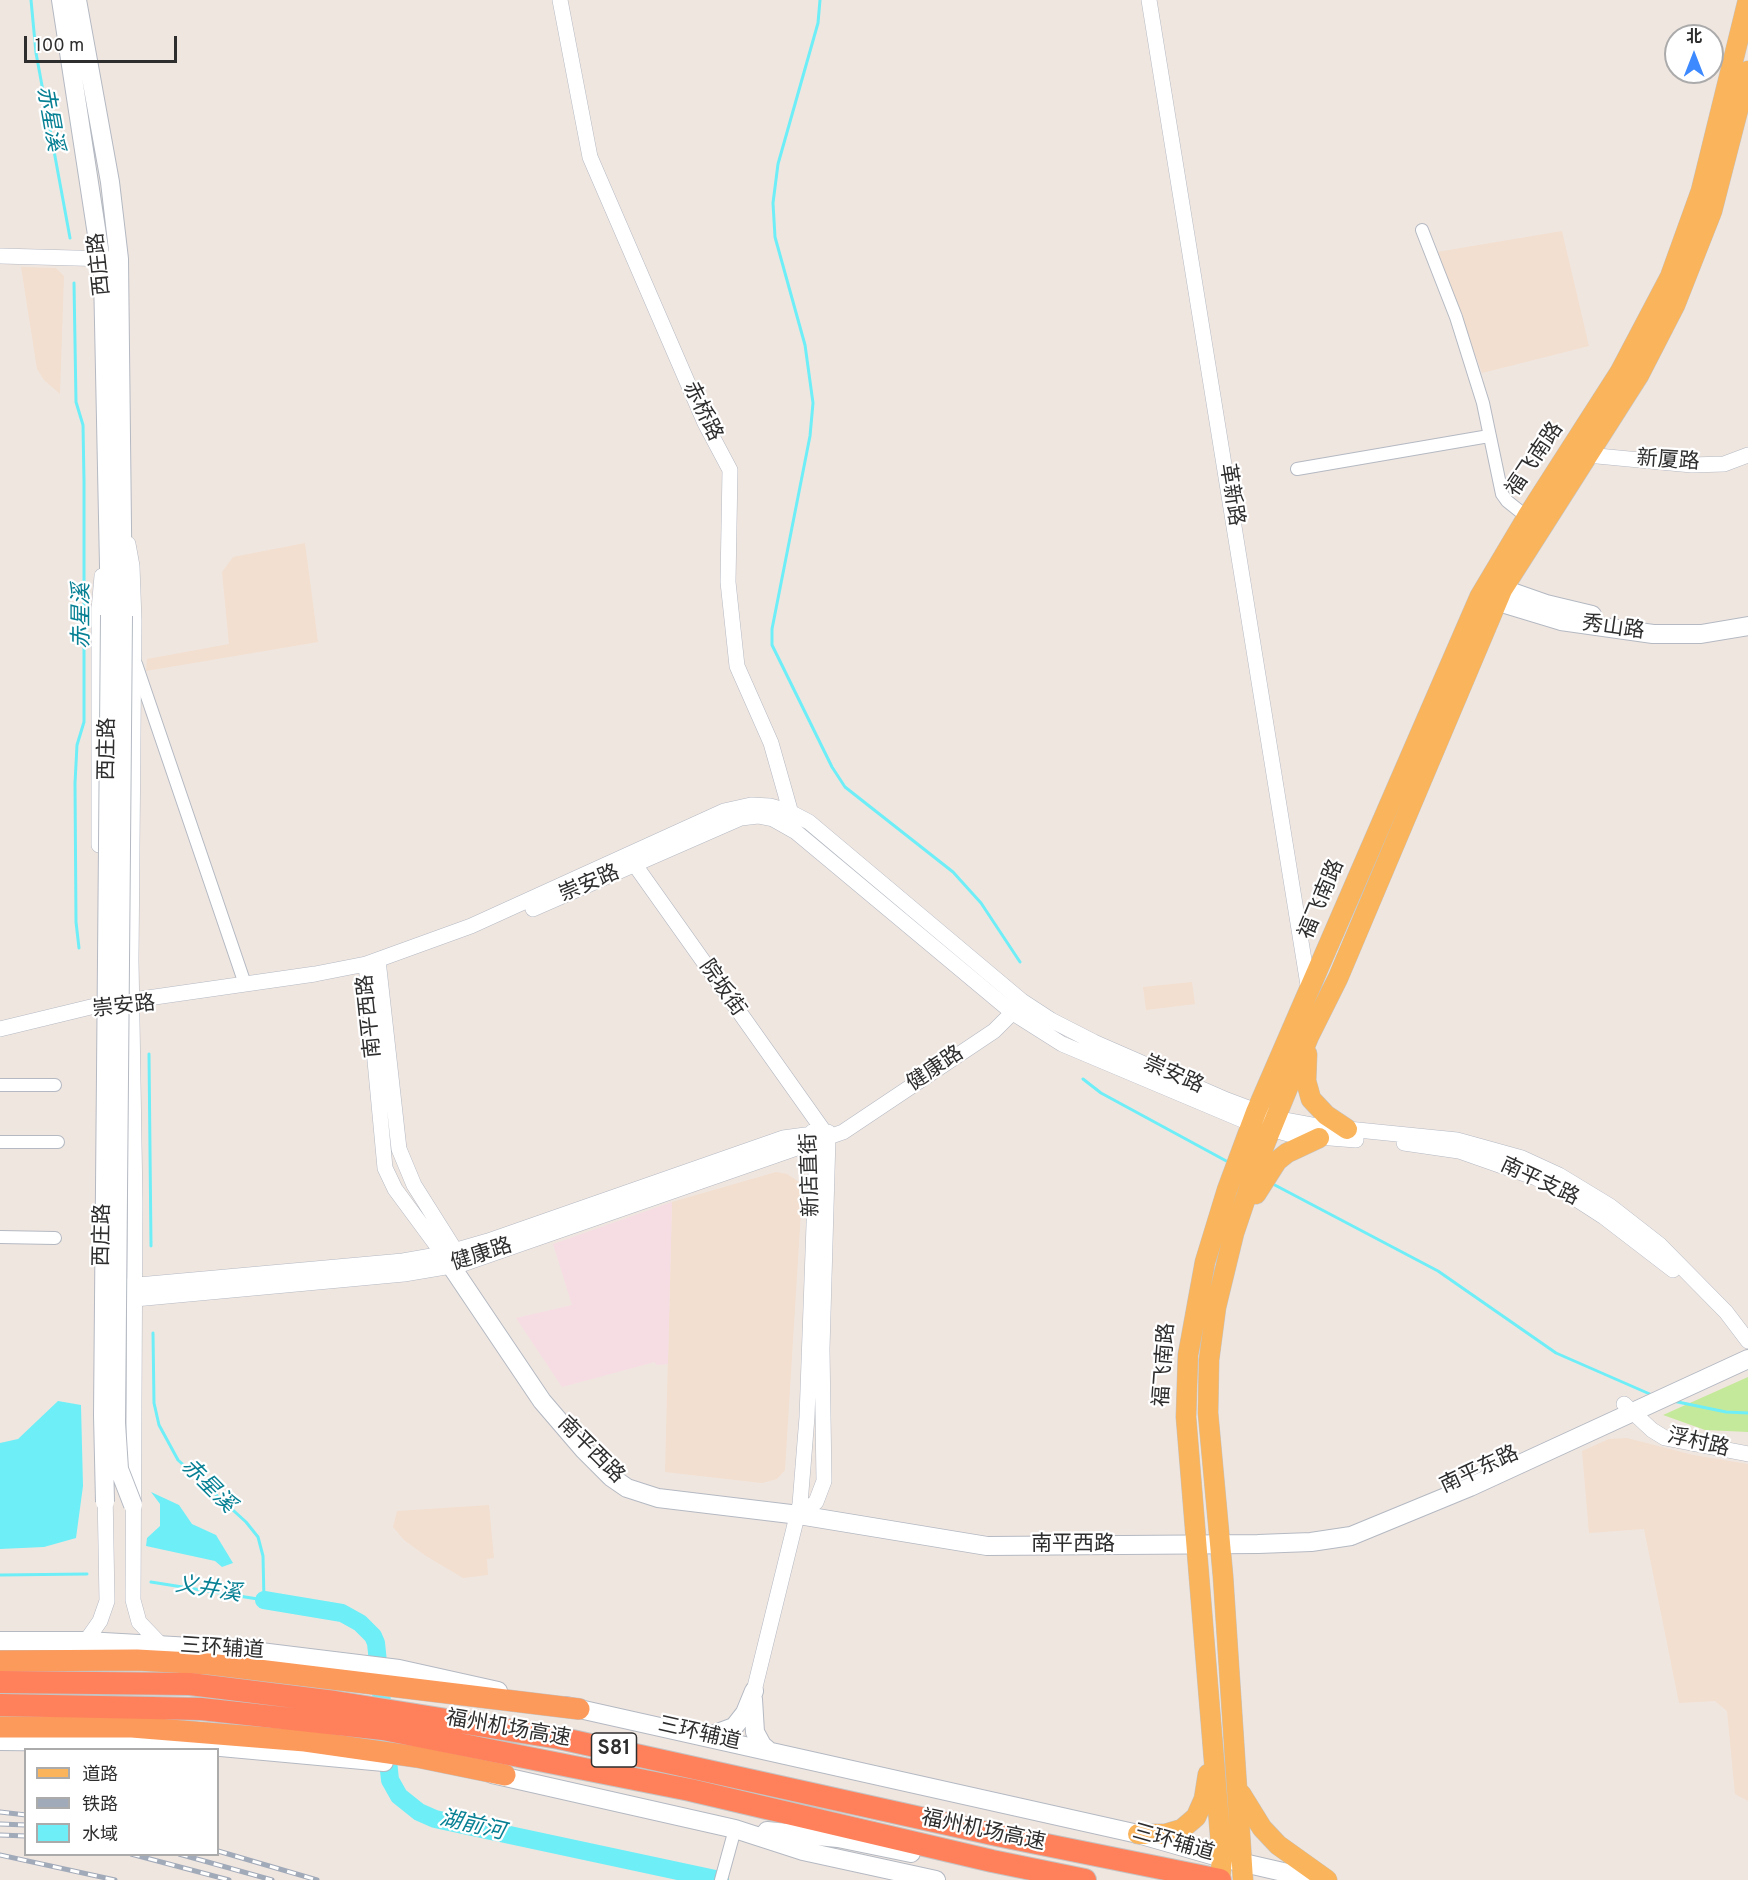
<!DOCTYPE html>
<html>
<head>
<meta charset="utf-8">
<style>
  body { margin:0 }
  #map { position:relative; width:1748px; height:1880px; overflow:hidden; background:#f0e6e0; font-family:Overpass,"Noto Sans SC",sans-serif }
  canvas { display:block }
  .legend { position:absolute; left:24px; top:1748px; width:195px; height:108px; box-sizing:border-box; background:#fff; border:2px solid #ababab; margin:0; padding:8px 10px; list-style:none; font-size:18px; color:#2e2e2e }
  .legend li { display:flex; align-items:center; gap:12px; height:30px }
  .legend b { width:30px; border:2px solid #ababab }
  .north { position:absolute; left:1664px; top:24px; width:60px; height:60px; box-sizing:border-box; background:#fff; border:2px solid #ababab; border-radius:50%; rotate:0deg; font-size:16px; font-weight:700; line-height:24px; text-align:center; color:#2e2e2e }
  .north::after { content:''; display:block; margin:auto; width:21px; height:27px; background:#3d89ff; clip-path:polygon(50% 0,100% 100%,50% 72%,0 100%) }
  .scale { position:absolute; left:24px; top:36px; width:153px; height:27px; box-sizing:border-box; border:3px solid #2e2e2e; border-top:0; padding-left:8px; font-size:18px; line-height:21px; white-space:nowrap; color:#2e2e2e; -webkit-text-stroke:4px #fff; paint-order:stroke }
</style>
</head>
<body>
<div id="map">
<canvas width="1748" height="1880"></canvas>
<ul class="legend">
<li><b style="height:8px;background:#fab45b"></b>道路</li>
<li><b style="height:8px;background:#a1aab9"></b>铁路</li>
<li><b style="height:16px;background:#6eeef7"></b>水域</li>
</ul>
<div class="north">北</div>
<div class="scale">100 m</div>
</div>
<script>
const ctx = document.querySelector('canvas').getContext('2d');
ctx.lineJoin = 'round';
function fill(path, color) { ctx.fillStyle = color; ctx.fill(path, 'evenodd'); }
const shape = rows => new Path2D(rows.map(r => 'M' + r).join(''));
function stroke(path, color, width, dash) { ctx.strokeStyle = color; ctx.lineWidth = width; ctx.lineCap = dash ? 'butt' : 'round'; ctx.setLineDash(dash || []); ctx.stroke(path); }
function drawText(font, color, halo, rows, align = 'center') {
  ctx.font = font + ' Overpass,"Noto Sans SC",sans-serif'; ctx.lineWidth = 4.5; ctx.setLineDash([]); ctx.textBaseline = 'middle'; ctx.strokeStyle = halo; ctx.fillStyle = color; for (const [text, x, y, turn = 0] of rows) {
    ctx.save(); ctx.translate(x, y); ctx.rotate((+turn || 0) * Math.PI / 180); ctx.textAlign = isNaN(turn) ? turn : align; if (halo) ctx.strokeText(text, 0, 0); ctx.fillText(text, 0, 0); ctx.restore();
  }
}
fill(shape([
  [1562,231,1589,346,1482,373,1437,252],
  [21,267,56,268,64,276,60,394,44,380,37,369],
  [305,543,318,642,146,671,147,659,229,644,222,572,233,557],
  [1192,982,1195,1004,1146,1010,1143,987],
  [776,1172,787,1174,799,1182,802,1195,785,1470,777,1479,762,1483,665,1472,672,1202],
  [1627,1438,1693,1455,1748,1464,1748,1801,1735,1794,1727,1711,1715,1701,1679,1703,1644,1529,1589,1533,1582,1451,1609,1439],
  [489,1505,494,1558,487,1559,488,1575,463,1578,426,1556,404,1540,393,1527,397,1511]
]), '#f2dfcf');
fill(shape([
  [672,1202,668,1364,656,1365,655,1362,562,1387,516,1318,572,1305,553,1244]
]), '#f6dde3');
fill(shape([
  [1748,1377,1748,1432,1705,1430,1663,1415]
]), '#c5e99a');
fill(shape([
  [58,1401,81,1405,83,1486,76,1538,44,1547,0,1549,0,1443,18,1439],
  [151,1492,179,1505,192,1524,216,1535,233,1563,222,1567,215,1561,146,1546,147,1538,160,1526,160,1504]
]), '#6eeef7');
stroke(shape([
  [31,0,36,53,70,238],
  [820,0,818,23,778,164,773,203,775,237,805,345,813,403,810,436,772,629,772,645,832,767,845,787,953,872,981,903,1020,962],
  [74,283,76,402,83,425,84,481,84,722,77,745,75,783,76,922,79,948],
  [149,1054,151,1246],
  [1083,1079,1101,1093,1230,1163],
  [1271,1183,1438,1271,1556,1353,1652,1395],
  [1673,1401,1726,1412,1748,1413],
  [0,1575,87,1574],
  [151,1582,264,1600,263,1556,258,1537,246,1522,178,1460,159,1425,154,1403,153,1333]
]), '#6eeef7', 3);
stroke(shape([
  [264,1600,342,1613,360,1623,373,1636,376,1643,390,1780,399,1796,419,1812,435,1819,720,1880]
]), '#6eeef7', 18);
const minor = shape([
  [1422,230,1456,317,1483,403,1502,494,1507,501,1527,517],
  [1297,469,1489,436],
  [136,664,245,984],
  [0,1085,55,1085],
  [0,1142,58,1142],
  [0,1237,55,1238],
  [721,1880,735,1829]
]);
const tertiary = shape([
  [560,0,590,157,705,423,730,470,728,582,737,666,771,743,792,817],
  [1149,0,1309,991],
  [0,256,111,259],
  [1587,455,1692,465,1724,464,1748,455],
  [128,544,132,566,134,621,131,960,135,1202,133,1600,139,1622,161,1645],
  [99,845,99,610,102,576],
  [635,865,828,1137,822,1349,824,1481,816,1502,799,1515],
  [533,909,741,818,758,816,773,819,796,832,1013,1013,1062,1044,1252,1124,1292,1135,1356,1140],
  [378,960,399,1149,414,1185,455,1250],
  [366,964,385,1168,395,1189,443,1254],
  [0,1029,99,1005,315,974,366,964,471,926,724,811,751,805,770,806,788,811,809,822,1022,1001,1051,1020,1094,1042,1227,1100,1275,1118,1318,1126,1457,1140,1522,1158,1559,1175,1610,1206,1660,1245,1726,1312,1748,1341],
  [1404,1143,1459,1151,1536,1178,1573,1197,1604,1217,1673,1270],
  [127,1286,403,1261,443,1254,488,1241,783,1138,828,1132],
  [124,1300,404,1274,463,1264,843,1132,994,1031,1019,1006],
  [1624,1404,1652,1430,1665,1438,1748,1454],
  [86,1641,100,1621,107,1601,105,1490],
  [754,1691,800,1504,807,1417,816,1170,812,1132]
]);
const secondary = shape([
  [61,0,103,274,110,615],
  [77,0,110,182,119,259,123,616],
  [1489,584,1546,604,1592,615],
  [1485,598,1561,621,1653,634,1701,634,1748,626],
  [443,1254,542,1401,584,1450,611,1477,627,1488,658,1498,799,1515,987,1546,1258,1544,1311,1542,1351,1536,1470,1487,1748,1359],
  [0,1641,86,1641,244,1650,399,1669,498,1691],
  [753,1699,755,1732,762,1745,769,1751],
  [566,1706,1138,1834,1222,1858,1318,1880],
  [707,1737,734,1727,745,1713,754,1691],
  [0,1741,177,1743,384,1762],
  [492,1774,735,1829,803,1851,936,1880],
  [767,1831,838,1838,911,1853]
]);
const primary = shape([
  [1307,1054,1306,1081,1311,1099,1326,1115,1347,1129],
  [1256,1194,1277,1161,1287,1153,1319,1138],
  [1241,1794,1262,1828,1278,1845,1327,1880],
  [1138,1834,1165,1834,1182,1829,1196,1817,1204,1799,1208,1774],
  [1220,1880,1222,1858,1186,1417,1188,1355,1205,1262,1227,1190,1256,1112,1480,596,1527,517,1620,372,1670,277,1701,191,1748,0],
  [1243,1880,1223,1576,1208,1413,1209,1360,1216,1307,1234,1233,1260,1156,1309,1036,1338,978,1502,590,1639,375,1675,305,1712,211,1748,71]
]);
const trunk = shape([
  [0,1661,137,1660,209,1664,579,1709],
  [0,1727,132,1727,305,1741,417,1757,505,1775]
]);
const motorway = shape([
  [0,1682,190,1684,335,1702,559,1738,997,1835,1220,1880],
  [0,1705,201,1709,383,1729,690,1790,992,1861,1085,1880]
]);
stroke(minor, '#b4b9c2', 14);
stroke(tertiary, '#b4b9c2', 16);
stroke(secondary, '#b4b9c2', 20);
stroke(primary, '#c4c4c4', 21);
stroke(trunk, '#c4c4c4', 22);
stroke(motorway, '#c4c4c4', 24);
stroke(minor, '#fff', 12);
stroke(tertiary, '#fff', 15);
stroke(secondary, '#fff', 18);
stroke(primary, '#fab45b', 20);
stroke(trunk, '#fc9a5b', 21);
stroke(motorway, '#ff815b', 22);
const rail = shape([
  [0,1812,26,1815],
  [0,1824,26,1825],
  [0,1835,26,1836],
  [218,1851,317,1880],
  [131,1854,229,1880],
  [179,1854,272,1880],
  [0,1855,115,1880]
]);
stroke(rail, '#a1aab9', 5);
stroke(rail, '#fff', 3, [9]);
const secondaryBridge = shape([
  [123,616,116,1423,119,1469,133,1505],
  [105,1502,103,1415,110,615]
]);
stroke(secondaryBridge, '#b4b9c2', 20, []);
stroke(secondaryBridge, '#fff', 18);
for (const [x, y, w] of [
  [614,1750,45]
]) { const box = new Path2D(); box.roundRect(x - w / 2, y - 17, w, 34, 4.5); ctx.fillStyle = '#fff'; ctx.fill(box); stroke(box, '#2e2e2e', 1.5); }
drawText('bold 20px', '#2e2e2e', null, [
  ["S81",614,1750]
]);
drawText('21px', '#2e2e2e', '#fff', [
  ["西庄路",101,264,-96],
  ["赤桥路",701,412,64],
  ["福飞南路",1536,460,-56],
  ["新厦路",1668,462,4],
  ["革新路",1230,495,81],
  ["秀山路",1613,629,8],
  ["西庄路",109,749,-89],
  ["崇安路",590,885,-23],
  ["福飞南路",1323,900,-67],
  ["院坂街",721,989,55],
  ["崇安路",124,1008,-6],
  ["南平西路",371,1016,-96],
  ["健康路",936,1070,-34],
  ["崇安路",1173,1076,24],
  ["新店直街",812,1175,-92],
  ["南平支路",1539,1183,25],
  ["西庄路",104,1235,-89],
  ["健康路",482,1256,-18],
  ["福飞南路",1166,1365,-86],
  ["浮村路",1698,1444,13],
  ["南平西路",590,1451,45],
  ["南平东路",1480,1471,-25],
  ["南平西路",1073,1546],
  ["三环辅道",222,1650,4],
  ["福州机场高速",508,1730,10],
  ["三环辅道",699,1735,13],
  ["福州机场高速",983,1832,12],
  ["三环辅道",1173,1844,16]
]);
drawText('italic 22px', '#078094', '#fff', [
  ["赤星溪",48,119,80],
  ["赤星溪",84,616,-90],
  ["赤星溪",207,1487,45],
  ["义井溪",208,1591,9],
  ["湖前河",472,1827,13]
]);
</script>
</body>
</html>
